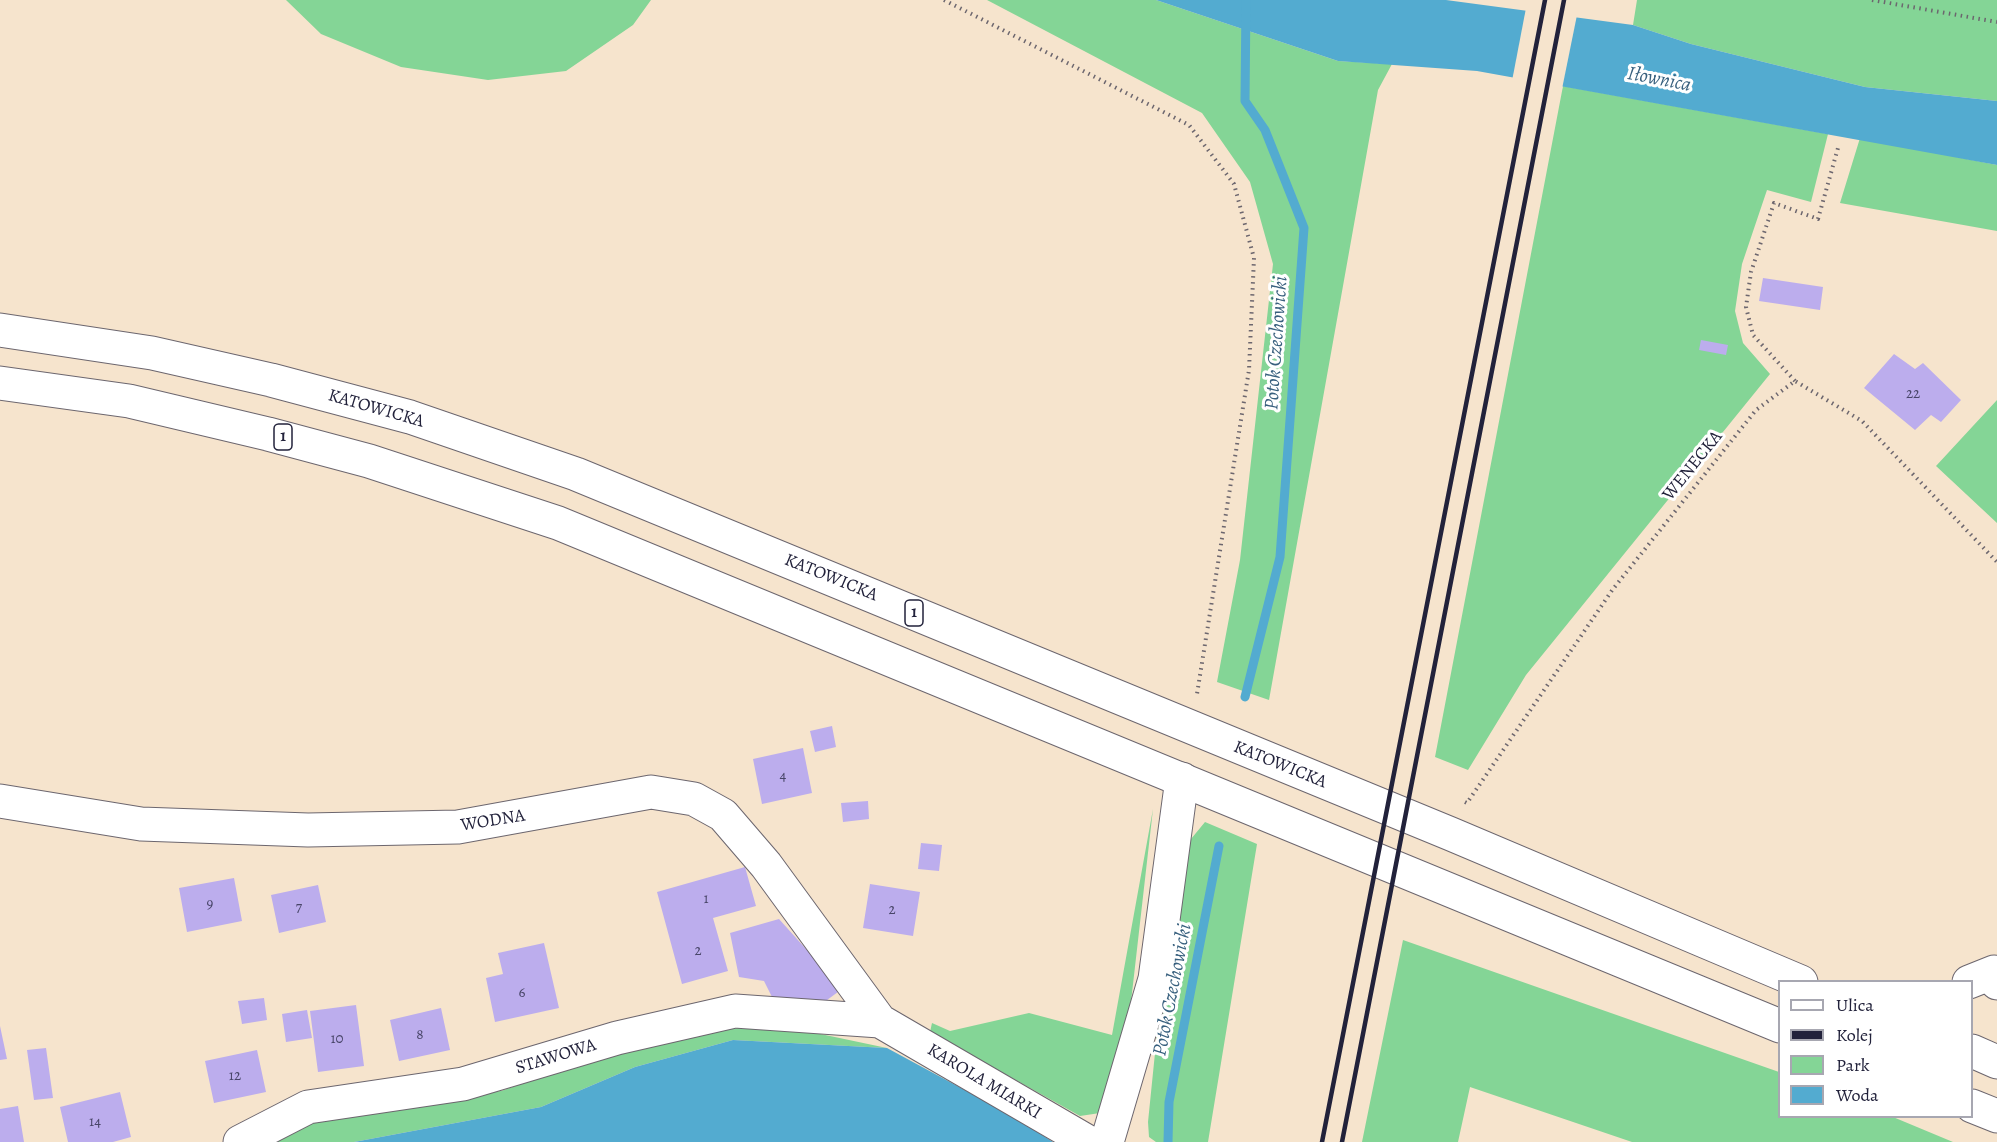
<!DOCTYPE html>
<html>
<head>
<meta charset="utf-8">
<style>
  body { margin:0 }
  #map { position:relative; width:1997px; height:1142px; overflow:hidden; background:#f6e4cd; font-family:Alegreya,serif }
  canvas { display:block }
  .legend { position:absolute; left:1778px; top:980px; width:195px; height:138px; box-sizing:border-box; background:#fff; border:2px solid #a7a7b1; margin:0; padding:8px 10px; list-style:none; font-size:18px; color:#22223b }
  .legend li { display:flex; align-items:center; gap:12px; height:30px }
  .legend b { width:30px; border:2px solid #a7a7b1 }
</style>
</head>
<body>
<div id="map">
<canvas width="1997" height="1142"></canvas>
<ul class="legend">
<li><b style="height:8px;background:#fff"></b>Ulica</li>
<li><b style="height:8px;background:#22223b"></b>Kolej</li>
<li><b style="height:16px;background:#84d596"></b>Park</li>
<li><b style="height:16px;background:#53abd0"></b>Woda</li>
</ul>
</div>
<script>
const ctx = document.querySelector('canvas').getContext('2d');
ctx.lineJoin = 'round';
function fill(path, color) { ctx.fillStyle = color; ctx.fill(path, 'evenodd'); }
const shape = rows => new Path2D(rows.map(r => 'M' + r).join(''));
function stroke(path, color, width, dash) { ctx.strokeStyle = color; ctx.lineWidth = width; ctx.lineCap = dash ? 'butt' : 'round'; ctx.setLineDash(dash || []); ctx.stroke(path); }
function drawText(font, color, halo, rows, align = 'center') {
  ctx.font = font + ' Alegreya,serif'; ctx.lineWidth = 6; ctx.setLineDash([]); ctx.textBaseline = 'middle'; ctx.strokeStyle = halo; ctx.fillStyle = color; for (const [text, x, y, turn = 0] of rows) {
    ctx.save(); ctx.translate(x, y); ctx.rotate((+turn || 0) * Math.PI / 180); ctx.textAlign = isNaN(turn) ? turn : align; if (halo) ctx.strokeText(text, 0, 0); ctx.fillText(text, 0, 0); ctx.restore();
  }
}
fill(shape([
  [286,0,651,0,633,25,566,71,488,80,401,67,321,34],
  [987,0,1156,0,1338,61,1392,64,1378,90,1269,700,1217,682,1240,560,1273,264,1250,182,1202,113],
  [1637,0,1997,0,1997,101,1865,87,1691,44,1633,25],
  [1563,86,1828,134,1811,202,1767,190,1742,264,1735,311,1743,343,1770,374,1526,675,1468,770,1435,757],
  [1860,138,1997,165,1997,231,1840,203],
  [1997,400,1997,523,1936,466],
  [1153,809,1124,1063,1100,1113,1080,1116,930,1032,932,1023,950,1031,1029,1013,1112,1035],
  [1205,822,1257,844,1208,1142,1156,1142,1149,1137,1148,1122,1161,994,1177,881,1191,839],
  [1403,940,1779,1072,1780,1116,1893,1117,1953,1142,1632,1142,1470,1087,1458,1142,1362,1142],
  [773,1024,887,1048,733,1040,635,1067,541,1107,354,1142,269,1142,311,1122,423,1098,501,1091,600,1057,677,1035]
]), '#84d596');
fill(shape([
  [1156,0,1446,0,1633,25,1691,44,1865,87,1997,101,1997,165,1477,71,1338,61],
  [733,1040,887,1048,1011,1115,1053,1142,354,1142,541,1107,635,1067]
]), '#53abd0');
fill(shape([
  [1526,8,1577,15,1562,89,1512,81]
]), '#f6e4cd');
stroke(shape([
  [1245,697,1280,557,1304,228,1265,130,1245,101,1246,0],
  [1168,1142,1169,1102,1219,846]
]), '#53abd0', 9);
fill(shape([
  [1763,278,1823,287,1820,310,1759,301],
  [1701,340,1728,345,1726,355,1699,350],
  [1894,354,1915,369,1923,363,1961,400,1941,422,1931,415,1915,430,1864,388],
  [832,726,836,747,815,752,810,731],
  [803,748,812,793,762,804,753,759],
  [868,801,869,819,843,822,841,803],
  [921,843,942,845,939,871,918,869],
  [745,867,756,906,713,918,728,971,682,984,657,892],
  [234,878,242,921,187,932,179,888],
  [870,884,920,892,913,936,863,928],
  [318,885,326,922,279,933,271,895],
  [779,919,842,989,823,1003,774,1001,764,981,739,977,730,933],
  [544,943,559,1008,495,1022,486,978,503,974,498,953],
  [264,998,267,1020,242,1024,238,1001],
  [356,1005,364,1066,318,1072,310,1011],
  [441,1008,450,1050,399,1061,390,1020],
  [307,1010,312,1038,286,1042,282,1014],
  [0,1026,7,1059,0,1060],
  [46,1048,53,1098,34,1100,27,1050],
  [257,1050,266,1092,214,1103,205,1061],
  [120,1092,131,1137,113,1142,68,1142,60,1107],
  [18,1106,24,1142,0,1142,0,1109]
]), '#bcaded');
const minor = shape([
  [0,801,141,824,308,830,458,827,651,792,694,799,723,815,766,865,880,1021,1088,1142],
  [240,1142,308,1107,463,1084,617,1038,735,1011,880,1021],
  [1107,1142,1155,979,1182,779]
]);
const major = shape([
  [0,330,152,353,271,380,410,417,576,474,1451,834,1801,982],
  [0,383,129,401,268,434,369,461,558,523,1780,1026],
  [1969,982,1994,972,1997,983],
  [1972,1051,1997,1062],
  [1972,1106,1997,1116]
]);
stroke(minor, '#6c666e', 35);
stroke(major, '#6c666e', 35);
stroke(shape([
  [944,0,1189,125,1234,184,1254,258,1249,370,1197,694],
  [1872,0,1997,22],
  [1795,381,1753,335,1746,307,1751,272,1774,203,1818,219,1838,148],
  [1465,802,1467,803,1613,589,1756,410,1795,381,1862,421,1997,562]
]), '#6c666e', 4, [1.5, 4.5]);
stroke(minor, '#fff', 33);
stroke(major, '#fff', 33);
stroke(shape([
  [1322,1142,1545,0],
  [1342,1142,1564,0]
]), '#22223b', 4.5);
drawText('15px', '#484568', null, [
  ["22",1913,394],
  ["4",783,776],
  ["1",706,899],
  ["9",210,904],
  ["7",299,908],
  ["2",892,910],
  ["2",698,951],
  ["6",522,993],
  ["8",420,1035],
  ["10",337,1039],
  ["12",235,1076],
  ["14",95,1122]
]);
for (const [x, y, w] of [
  [283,437,18],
  [914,613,18]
]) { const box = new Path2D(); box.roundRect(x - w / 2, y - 13, w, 26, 4.5); ctx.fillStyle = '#fff'; ctx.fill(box); stroke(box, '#22223b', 1.5); }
drawText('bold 16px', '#22223b', null, [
  ["1",283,437],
  ["1",914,613]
]);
drawText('18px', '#22223b', '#fff', [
  ["KATOWICKA",376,409,16],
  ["WENECKA",1693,466,-51],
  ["KATOWICKA",831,578,22],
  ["KATOWICKA",1280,765,22],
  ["WODNA",493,821,-9],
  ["STAWOWA",556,1057,-17],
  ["KAROLA MIARKI",984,1082,31]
]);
drawText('italic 20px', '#38607e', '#fff', [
  ["Iłownica",1659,80,11],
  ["Potok Czechowicki",1277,343,-86],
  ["Potok Czechowicki",1173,990,-79]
]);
</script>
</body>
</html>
